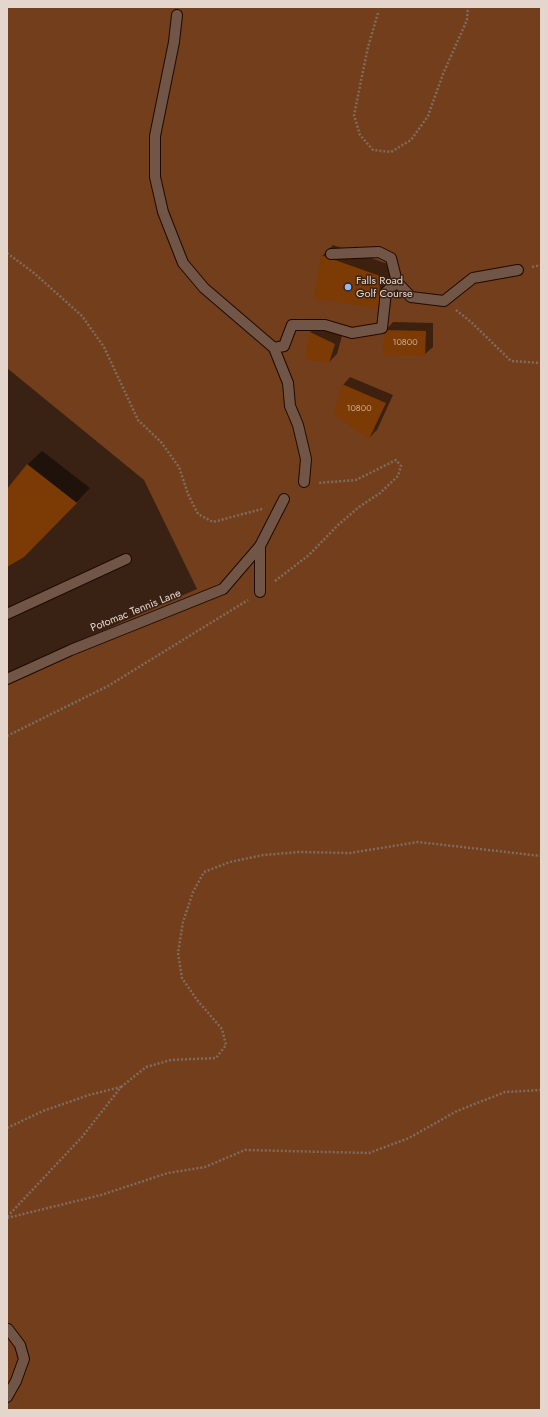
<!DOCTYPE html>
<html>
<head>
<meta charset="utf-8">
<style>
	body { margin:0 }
	#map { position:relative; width:548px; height:1417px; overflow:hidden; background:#392214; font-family:Jost,sans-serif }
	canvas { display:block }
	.frame { position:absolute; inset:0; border:8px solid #e5d6cd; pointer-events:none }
</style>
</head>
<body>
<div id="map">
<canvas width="548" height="1417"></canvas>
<div class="frame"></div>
</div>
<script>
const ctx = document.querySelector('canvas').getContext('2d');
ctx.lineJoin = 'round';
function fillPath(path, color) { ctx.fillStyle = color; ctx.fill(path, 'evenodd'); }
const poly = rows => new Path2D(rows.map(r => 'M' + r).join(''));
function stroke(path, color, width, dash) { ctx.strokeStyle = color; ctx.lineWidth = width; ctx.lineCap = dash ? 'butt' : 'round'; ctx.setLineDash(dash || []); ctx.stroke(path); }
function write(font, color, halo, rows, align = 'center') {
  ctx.font = font + ' Jost,sans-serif'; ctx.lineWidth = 3; ctx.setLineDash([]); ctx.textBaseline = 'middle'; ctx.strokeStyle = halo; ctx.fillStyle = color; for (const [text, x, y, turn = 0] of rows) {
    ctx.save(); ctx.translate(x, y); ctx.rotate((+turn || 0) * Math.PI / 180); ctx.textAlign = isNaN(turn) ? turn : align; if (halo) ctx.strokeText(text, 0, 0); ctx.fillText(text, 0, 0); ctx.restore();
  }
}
const green = poly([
	[7,7,541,7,541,1410,7,1410,7,673,197,589,144,480,7,368]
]);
const shadow = poly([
	[333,245,391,265,390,295,379,307,322,256],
	[393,322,433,323,433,347,425,354,386,330],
	[318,325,342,336,337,354,329,362,310,332],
	[350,377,393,395,377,430,369,438,343,385],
	[42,451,90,488,23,557,7,566,7,491,27,465]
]);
const building = poly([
	[321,255,380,276,379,308,314,299],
	[385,330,426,331,425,356,383,355],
	[310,332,335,344,329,363,305,359],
	[342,384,386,403,369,439,334,414],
	[27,464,77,503,24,557,7,567,7,489]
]);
const path = poly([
	[378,13,368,47,354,115,360,135,373,150,391,152,411,140,428,116,443,74,467,20,468,7],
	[7,253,34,273,82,316,104,347,138,420,161,442,179,467,188,494,198,514,213,522,262,509],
	[532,267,541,265],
	[456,310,471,322,511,361,541,363],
	[275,581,309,555,338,525,359,507,380,493,398,476,401,466,396,460,356,480,318,483],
	[7,736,108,686,248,600],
	[121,1087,146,1067,171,1060,216,1058,226,1045,222,1029,197,1000,182,978,178,953,183,922,193,892,204,872,230,862,263,855,299,852,350,853,418,842,541,856],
	[7,1128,43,1111,89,1095,121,1087,82,1137,7,1217],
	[7,1218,101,1195,168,1173,205,1167,245,1150,369,1153,409,1138,457,1111,505,1092,541,1090]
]);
const service = poly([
	[177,15,174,42,155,136,155,177,163,212,183,263,204,288,274,348,284,346,292,325,325,325,352,333,382,328,386,292,397,282],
	[331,254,379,252,391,258,397,282,411,297,444,301,473,278,518,270],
	[274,348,288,383,290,406,298,425,306,459,304,482],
	[260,592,260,546,284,499],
	[7,614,126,559],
	[7,1397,16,1381,24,1359,20,1345,8,1329]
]);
const minor = poly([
	[7,679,71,650,223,589,260,546]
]);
const markers = [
	[348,287,4,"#91b8fd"]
];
const numberNames = [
	["10800",405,343],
	["10800",359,409]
];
const poiNames = [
	["Falls Road",356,281],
	["Golf Course",356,294]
];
const streetNames = [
	["Potomac Tennis Lane",136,611,-22]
];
fillPath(green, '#723e1b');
fillPath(shadow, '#0007');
fillPath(building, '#7c3a04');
stroke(service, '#1f0a01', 12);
stroke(minor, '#1f0a01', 12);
stroke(path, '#7f6c60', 2.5, [2, 2]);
stroke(service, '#715647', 10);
stroke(minor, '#715647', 10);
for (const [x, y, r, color] of markers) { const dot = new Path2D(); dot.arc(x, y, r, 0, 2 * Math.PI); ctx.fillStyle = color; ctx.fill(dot); stroke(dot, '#392214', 1.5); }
write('9px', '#cbaf9b', null, numberNames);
write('11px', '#e5d6cd', '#392214', poiNames, 'left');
write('11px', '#e5d6cd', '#392214', streetNames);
</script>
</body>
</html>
